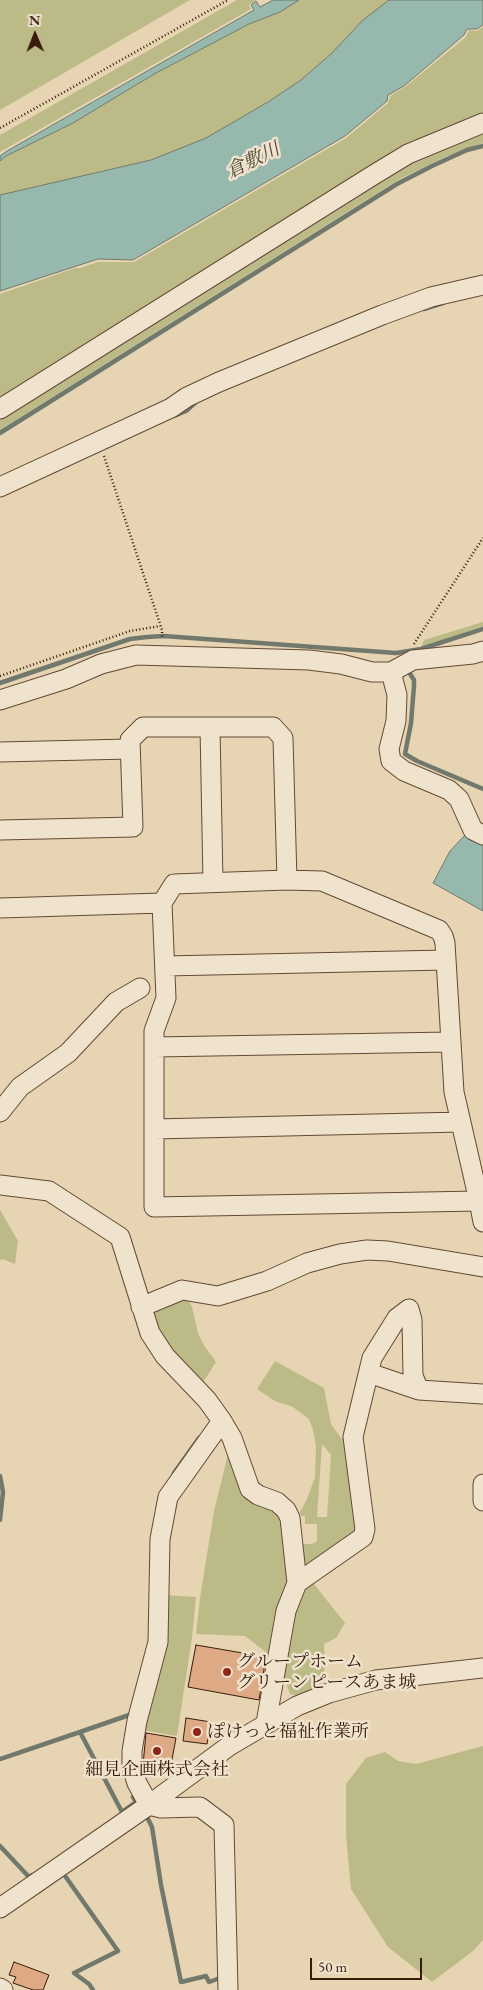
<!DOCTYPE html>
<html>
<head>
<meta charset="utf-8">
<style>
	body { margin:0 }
	#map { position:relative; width:483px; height:1990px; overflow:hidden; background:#e7d4b2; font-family:"EB Garamond",serif }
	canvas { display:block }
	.north { position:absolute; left:10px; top:10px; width:50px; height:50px; -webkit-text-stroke:4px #efe3cd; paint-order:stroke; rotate:359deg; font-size:14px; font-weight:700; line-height:20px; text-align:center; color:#381b0b }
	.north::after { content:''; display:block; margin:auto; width:18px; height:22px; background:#381b0b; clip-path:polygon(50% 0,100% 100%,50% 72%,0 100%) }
	.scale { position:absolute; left:310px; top:1958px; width:112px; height:22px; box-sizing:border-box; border:2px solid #381b0b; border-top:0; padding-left:6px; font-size:15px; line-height:18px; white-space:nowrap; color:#381b0b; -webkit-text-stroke:4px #efe3cd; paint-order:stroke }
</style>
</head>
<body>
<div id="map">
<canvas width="483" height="1990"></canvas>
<div class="north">N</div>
<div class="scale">50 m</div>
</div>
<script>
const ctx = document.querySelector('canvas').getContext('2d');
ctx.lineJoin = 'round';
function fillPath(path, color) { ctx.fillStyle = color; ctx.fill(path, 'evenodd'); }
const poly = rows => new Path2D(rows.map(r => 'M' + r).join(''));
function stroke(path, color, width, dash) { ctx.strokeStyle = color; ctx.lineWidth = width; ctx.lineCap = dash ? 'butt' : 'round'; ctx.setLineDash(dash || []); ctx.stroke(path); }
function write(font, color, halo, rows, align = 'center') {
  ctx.font = font + ' "EB Garamond","Noto Serif JP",serif'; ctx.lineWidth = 5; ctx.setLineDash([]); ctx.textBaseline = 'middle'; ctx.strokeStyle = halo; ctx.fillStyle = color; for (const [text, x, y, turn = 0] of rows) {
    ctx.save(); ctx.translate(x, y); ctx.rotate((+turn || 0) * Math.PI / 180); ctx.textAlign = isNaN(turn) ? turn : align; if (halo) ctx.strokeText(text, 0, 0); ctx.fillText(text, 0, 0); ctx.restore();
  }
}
const green = poly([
	[0,0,190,0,0,110],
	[237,0,256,0,249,5,251,9,0,152,0,135],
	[299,0,389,0,363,20,332,53,301,80,268,102,206,138,151,160,0,195,0,161,6,156,73,123,156,73,249,24,280,12],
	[483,27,483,117,0,405,0,294,75,268,80,268,98,262,134,262,346,138,388,103,391,95,405,87,466,37,469,30,477,31],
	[483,126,483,143,445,157,398,180,0,430,0,413,355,191],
	[483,622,483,626,421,647,424,640],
	[0,1210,18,1241,15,1264,2,1259,0,1261],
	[186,1295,192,1307,198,1333,203,1344,216,1362,202,1384,178,1363,148,1310],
	[275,1361,324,1388,331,1424,341,1438,348,1441,362,1530,316,1566,302,1567,302,1544,312,1544,317,1541,317,1524,305,1524,305,1516,301,1516,300,1512,307,1499,315,1477,316,1447,313,1430,309,1419,293,1407,275,1401,257,1389],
	[322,1444,331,1455,327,1517,317,1517],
	[229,1450,243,1488,283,1511,291,1582,272,1657,245,1636,196,1634,200,1598,214,1511],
	[310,1579,345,1623,336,1638,324,1644,325,1665,323,1682,310,1694,299,1696,290,1694,285,1680,283,1654,293,1605],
	[166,1595,196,1597,192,1637,177,1736,147,1731,144,1728],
	[483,1746,483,1940,473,1951,432,1982,388,1947,351,1889,346,1835,346,1784,366,1758,385,1752,398,1761,416,1764]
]);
const water = poly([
	[273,0,299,0,280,12,249,24,156,73,73,123,6,156,0,161,0,156,7,151,254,10,251,5,256,1,260,7,273,0],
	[389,0,483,0,483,25,477,29,467,29,464,35,404,86,388,95,387,101,345,136,133,260,98,259,0,291,0,195,151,160,206,138,268,102,301,80,332,53,363,20,389,0],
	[467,833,483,842,483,911,433,883,450,851,467,833]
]);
const stream = poly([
	[424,309,443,303],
	[174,416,186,411,195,403],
	[0,433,397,184,432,166,467,150,483,146],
	[407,669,414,680,414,686,411,723,405,754,417,761,483,789],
	[0,683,130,639,147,637,164,636,396,653,421,649,483,629],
	[174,1473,199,1438],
	[0,1476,3,1492,0,1520],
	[80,1732,132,1714],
	[0,1759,80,1732,122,1812,136,1802],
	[133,1797,137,1804],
	[146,1815,152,1827,161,1885,181,1982,206,1976,209,1982,220,1978,220,1981],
	[0,1846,29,1877,32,1875],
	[63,1873,118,1951,74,1973,89,1984,93,1990]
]);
const building = poly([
	[196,1645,266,1657,259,1700,188,1687,196,1645],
	[186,1718,211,1722,207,1744,183,1741,186,1718],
	[146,1733,176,1738,170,1770,143,1765,146,1733],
	[14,1962,49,1975,43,1990,33,1990,13,1983,16,1977,9,1975,14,1962]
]);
const path = poly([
	[0,128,228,0],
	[104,456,162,630,162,639],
	[414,644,483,538],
	[0,676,130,631,160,626]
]);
const minor = poly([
	[0,409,375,174,408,154,483,123],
	[0,487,171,408,187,397,219,382,382,315,431,297,483,285],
	[391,672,397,695,396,721,389,749,391,761,404,771,449,790,459,799,473,830,483,835],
	[0,700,66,679,101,664,136,655,309,660,341,664,372,672,391,672,413,660,473,654,483,651],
	[210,727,213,882],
	[0,752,130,749],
	[0,830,133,827,130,740,143,727,273,727,283,738,287,880],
	[0,908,162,903],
	[165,966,446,960],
	[154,1047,450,1042],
	[0,1112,20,1087,68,1053,116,1002,140,988],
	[154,1129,461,1122],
	[0,1185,49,1191,120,1237,150,1333,165,1356,207,1400,222,1421,168,1497,160,1539,158,1642,137,1721,132,1751,132,1767,137,1783,149,1805,161,1808,200,1807,224,1825,228,1990],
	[479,1201,154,1207,154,1031,166,998,162,903,174,884,287,880,322,881,439,930,443,936,445,943,454,1092,479,1201,483,1222],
	[141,1307,182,1290,218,1296,267,1281,307,1263,340,1254,367,1250,388,1251,483,1267],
	[369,1373,419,1390,483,1394],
	[222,1421,232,1438,250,1489,258,1495,277,1502,286,1510,290,1518,297,1583],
	[483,1484,483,1501],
	[266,1723,286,1611,297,1583,363,1537,365,1529,353,1437,372,1358,397,1318,409,1309,412,1320,413,1376,419,1390],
	[0,1908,149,1805,229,1746,297,1706,329,1693,376,1680,483,1668],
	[0,1988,3,1990]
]);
const markers = [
	[227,1672,5,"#8f2418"],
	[197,1732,5,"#8f2418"],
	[157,1751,5,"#8f2418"]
];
const poiNames = [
	["グループホーム",237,1662],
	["グリーンピースあま城",237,1683],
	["ぽけっと福祉作業所",207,1732],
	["細見企画株式会社",157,1770,"center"]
];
const waterNames = [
	["倉敷川",253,161,-26]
];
fillPath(green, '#bcbb88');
fillPath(water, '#97b8ac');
stroke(water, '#71796c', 1);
stroke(stream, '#71796c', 4.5);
fillPath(building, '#ddaa85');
stroke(building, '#381b0b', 1);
stroke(minor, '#644935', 21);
stroke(path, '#381b0b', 2.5, [1, 2.5]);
stroke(minor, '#efe3cd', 19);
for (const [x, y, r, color] of markers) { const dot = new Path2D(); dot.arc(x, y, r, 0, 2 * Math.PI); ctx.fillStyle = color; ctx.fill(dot); stroke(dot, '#efe3cd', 2); }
write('18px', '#381b0b', '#efe3cd', poiNames, 'left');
write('italic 19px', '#544a3b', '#efe3cd', waterNames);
</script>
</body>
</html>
